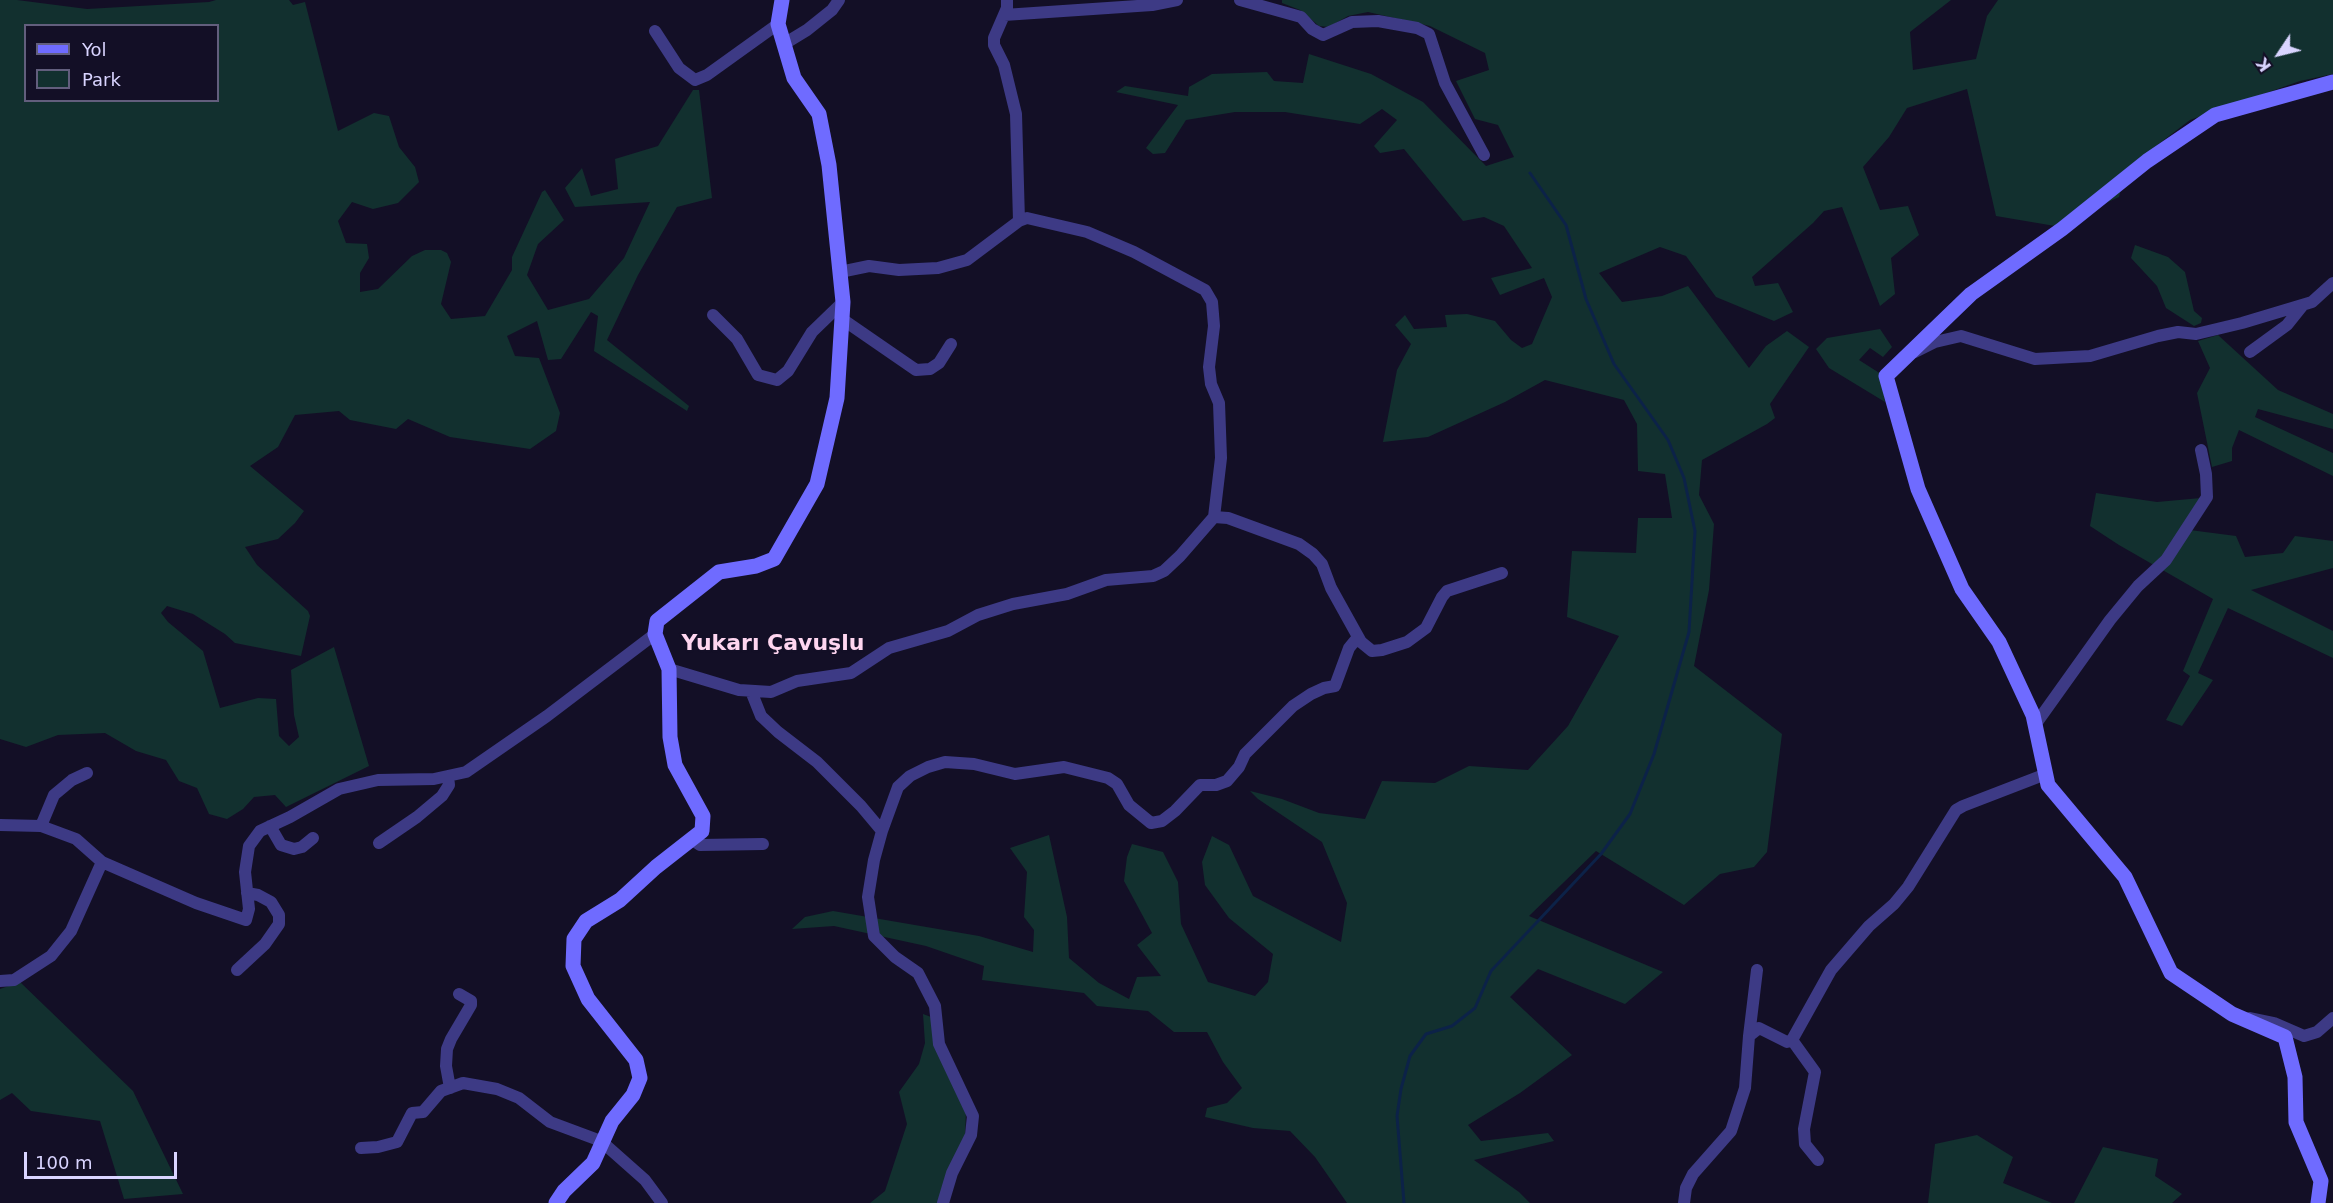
<!DOCTYPE html>
<html>
<head>
<meta charset="utf-8">
<style>
	body { margin:0 }
	#map { position:relative; width:2333px; height:1203px; overflow:hidden; background:#130f26; font-family:"DejaVu Sans",sans-serif }
	canvas { display:block }
	.legend { position:absolute; left:24px; top:24px; width:195px; height:78px; box-sizing:border-box; background:#130f26; border:2px solid #625e7d; margin:0; padding:8px 10px; list-style:none; font-size:18px; color:#d9d4ff }
	.legend li { display:flex; align-items:center; gap:12px; height:30px }
	.legend b { width:30px; border:2px solid #625e7d }
	.north { position:absolute; left:2249px; top:24px; width:60px; height:60px; -webkit-text-stroke:4px #130f26; paint-order:stroke; rotate:235deg; font-size:16px; font-weight:700; line-height:24px; text-align:center; color:#d9d4ff }
	.north::after { content:''; display:block; margin:auto; width:21px; height:27px; background:#d9d4ff; clip-path:polygon(50% 0,100% 100%,50% 72%,0 100%) }
	.scale { position:absolute; left:24px; top:1152px; width:153px; height:27px; box-sizing:border-box; border:3px solid #d9d4ff; border-top:0; padding-left:8px; font-size:18px; line-height:21px; white-space:nowrap; color:#d9d4ff; -webkit-text-stroke:4px #130f26; paint-order:stroke }
</style>
</head>
<body>
<div id="map">
<canvas width="2333" height="1203"></canvas>
<ul class="legend">
<li><b style="height:8px;background:#6f6bff"></b>Yol</li>
<li><b style="height:16px;background:#12302f"></b>Park</li>
</ul>
<div class="north">K</div>
<div class="scale">100 m</div>
</div>
<script>
const ctx = document.querySelector('canvas').getContext('2d');
ctx.lineJoin = 'round';
function fillPath(path, color) { ctx.fillStyle = color; ctx.fill(path, 'evenodd'); }
const poly = rows => new Path2D(rows.map(r => 'M' + r).join(''));
function stroke(path, color, width, dash) { ctx.strokeStyle = color; ctx.lineWidth = width; ctx.lineCap = dash ? 'butt' : 'round'; ctx.setLineDash(dash || []); ctx.stroke(path); }
function write(font, color, halo, rows, align = 'center') {
  ctx.font = font + ' "DejaVu Sans",sans-serif'; ctx.lineWidth = 4.5; ctx.setLineDash([]); ctx.textBaseline = 'middle'; ctx.strokeStyle = halo; ctx.fillStyle = color; for (const [text, x, y, turn = 0] of rows) {
    ctx.save(); ctx.translate(x, y); ctx.rotate((+turn || 0) * Math.PI / 180); ctx.textAlign = isNaN(turn) ? turn : align; if (halo) ctx.strokeText(text, 0, 0); ctx.fillText(text, 0, 0); ctx.restore();
  }
}
const green = poly([
	[0,0,17,0,87,9,209,2,216,0,289,0,293,5,305,2,338,131,374,113,389,116,399,147,415,167,419,182,398,203,373,209,352,202,338,221,346,243,367,244,369,258,360,273,360,292,378,289,412,256,425,250,441,250,447,253,451,262,441,304,451,319,485,316,512,270,512,257,542,192,545,190,564,220,538,244,527,275,548,310,589,299,624,258,650,202,575,207,565,188,582,168,591,196,618,189,615,159,658,146,693,90,699,90,712,198,677,207,638,275,607,340,689,406,687,411,594,351,598,316,591,312,561,359,548,360,537,321,507,336,515,356,539,358,560,413,556,431,530,449,450,437,408,419,396,429,350,420,339,411,295,415,278,447,250,466,304,511,295,523,278,539,245,547,257,565,308,611,310,616,301,656,235,643,225,634,193,614,167,606,161,613,168,622,203,651,220,708,258,698,276,699,279,736,289,746,299,737,294,715,291,670,334,647,369,766,286,807,275,795,254,797,243,809,227,819,209,814,197,788,179,781,166,760,136,751,105,733,58,735,26,747,0,739],
	[26,26,218,26,218,100,26,100],
	[1282,0,1951,0,1910,32,1913,70,1976,59,1987,16,1998,0,2333,0,2333,74,2300,81,2190,120,2126,169,2119,197,2055,226,1996,216,1967,89,1907,108,1889,137,1863,167,1880,210,1908,206,1919,235,1891,258,1895,294,1880,306,1842,207,1824,211,1813,223,1752,277,1755,286,1778,283,1793,312,1774,321,1716,297,1686,256,1660,247,1599,273,1622,302,1662,296,1688,286,1749,368,1766,346,1787,331,1809,347,1770,404,1775,418,1767,424,1702,460,1699,495,1714,524,1709,590,1694,666,1782,734,1767,852,1754,867,1720,874,1684,905,1596,851,1529,916,1663,972,1625,1004,1538,969,1510,997,1572,1055,1520,1093,1468,1125,1481,1141,1548,1133,1554,1141,1474,1160,1519,1192,1530,1203,1347,1203,1315,1157,1290,1131,1253,1128,1205,1117,1207,1108,1227,1103,1242,1088,1223,1062,1207,1032,1174,1032,1148,1011,1097,1006,1084,993,982,980,984,966,926,946,834,926,792,929,805,917,833,911,979,936,1033,952,1034,930,1024,917,1027,872,1010,848,1049,835,1067,917,1069,958,1099,983,1129,999,1137,977,1161,976,1137,945,1152,933,1124,881,1127,857,1132,844,1163,852,1178,882,1181,924,1208,982,1255,996,1268,982,1273,954,1229,918,1205,885,1202,862,1212,836,1229,845,1253,896,1341,942,1347,903,1322,842,1258,799,1250,791,1282,799,1319,813,1365,819,1382,781,1435,783,1469,766,1528,770,1568,726,1619,636,1567,617,1572,551,1636,553,1638,518,1672,518,1665,474,1638,471,1637,424,1624,400,1545,380,1505,402,1428,437,1383,442,1397,370,1411,344,1395,325,1405,315,1414,329,1447,327,1445,315,1467,314,1495,321,1511,340,1522,348,1532,344,1552,297,1544,278,1500,295,1491,278,1532,268,1504,226,1484,217,1463,221,1404,149,1380,153,1374,146,1397,120,1382,109,1360,124,1285,112,1235,112,1186,120,1165,153,1153,154,1146,148,1178,105,1116,92,1125,86,1188,96,1189,87,1212,74,1267,72,1274,81,1303,83,1309,54,1371,74,1423,102,1486,166,1514,157,1498,125,1475,119,1456,81,1489,70,1485,53,1430,26,1368,12,1348,16,1329,27,1319,26,1300,10,1282,3],
	[2135,245,2168,257,2185,272,2194,311,2202,318,2201,323,2194,326,2166,308,2157,286,2131,258],
	[1880,329,1892,347,1883,357,1870,348,1859,360,1881,374,1885,402,1829,368,1816,349,1827,338],
	[2218,335,2278,390,2333,414,2333,429,2258,409,2255,417,2333,453,2333,476,2239,430,2232,448,2232,461,2212,467,2197,393,2210,368,2198,341],
	[2096,493,2157,502,2201,498,2182,529,2236,536,2245,557,2283,553,2295,536,2333,541,2333,568,2251,590,2333,631,2333,658,2228,608,2198,673,2213,680,2182,726,2166,720,2190,676,2183,671,2213,599,2119,545,2090,526],
	[20,982,133,1091,183,1194,124,1199,100,1121,31,1111,12,1093,0,1100,0,989],
	[923,1014,931,1017,966,1111,965,1137,938,1203,870,1203,885,1191,907,1124,899,1092,919,1064,925,1043],
	[1977,1135,2013,1157,2003,1183,2052,1203,1928,1203,1935,1144],
	[2103,1147,2158,1159,2155,1176,2182,1194,2172,1203,2074,1203]
]);
const stream = poly([
	[1404,1203,1397,1116,1401,1089,1410,1056,1426,1034,1452,1026,1475,1008,1491,971,1601,854,1630,814,1654,754,1689,632,1695,531,1684,478,1668,440,1614,364,1586,299,1566,225,1530,173]
]);
const street = poly([
	[1007,0,1007,8,994,38,994,45,1004,65,1016,114,1019,221],
	[1240,0,1301,17,1312,29,1323,35,1352,22,1378,21,1417,28,1429,34,1445,83,1484,155],
	[1004,15,1152,5,1177,0],
	[655,31,679,68,695,80,707,75,778,24],
	[784,44,807,30,832,10,839,0],
	[713,315,737,339,758,375,777,380,788,371,812,332,843,302],
	[842,319,916,370,930,369,939,363,951,344],
	[1915,352,1935,342,1961,336,2035,359,2090,356,2158,336,2178,332,2196,334,2242,323,2312,302,2333,283],
	[2250,352,2287,325,2303,305],
	[1214,517,1228,518,1299,544,1313,554,1322,564,1331,588,1361,642,1372,651,1382,650,1407,642,1426,628,1442,597,1447,591,1502,573],
	[669,669,739,690,771,692,797,681,851,673,889,648,948,631,978,615,1013,604,1067,594,1106,580,1153,576,1164,571,1180,556,1214,517,1221,458,1219,403,1211,384,1209,367,1214,326,1212,302,1205,290,1134,252,1087,232,1027,218,1019,221,967,260,938,268,899,270,869,266,840,272],
	[751,691,761,716,778,732,817,762,861,806,882,831],
	[2035,725,2110,620,2138,586,2166,560,2207,497,2206,474,2201,450],
	[0,825,41,826,76,839,102,862,196,903,246,920,249,909,245,872,249,846,260,831,290,817,339,789,378,780,434,779,466,772,547,716,655,634],
	[41,826,54,795,72,780,87,773],
	[270,826,281,845,294,849,302,847,313,838],
	[691,839,700,845,763,844],
	[379,843,417,817,442,796,449,785,448,776],
	[237,970,265,944,279,924,279,915,271,902,258,895,247,893],
	[0,981,14,980,51,956,71,931,102,862],
	[2250,1018,2274,1023,2304,1036,2317,1032,2333,1018],
	[1749,1036,1757,970],
	[1792,1040,1815,1072,1804,1129,1805,1144,1818,1160],
	[450,1088,446,1066,447,1049,451,1039,471,1005,471,1001,459,994],
	[361,1148,378,1147,397,1142,412,1113,423,1112,441,1091,463,1083,497,1089,519,1098,550,1122,601,1141,645,1180,662,1203],
	[943,1203,952,1173,971,1135,973,1116,939,1044,935,1006,918,973,895,957,874,936,868,897,874,860,882,831,898,787,910,776,928,767,945,762,974,764,1015,774,1064,767,1108,778,1117,784,1129,805,1151,823,1162,821,1175,811,1200,785,1216,785,1227,781,1239,767,1245,754,1293,706,1311,694,1324,688,1335,686,1349,648,1358,637],
	[1684,1203,1686,1188,1693,1174,1731,1131,1745,1088,1749,1036,1759,1028,1787,1042,1792,1040,1831,970,1869,926,1894,904,1908,887,1956,810,1963,806,2046,774]
]);
const secondary = poly([
	[556,1203,564,1191,593,1163,612,1121,633,1095,640,1078,636,1060,588,999,573,966,574,939,586,921,620,900,656,867,702,831,703,816,675,765,670,737,669,669,655,634,657,621,719,572,756,566,774,559,817,484,837,398,843,302,829,165,819,114,794,78,778,24,782,0],
	[2318,1203,2321,1181,2296,1122,2295,1077,2285,1037,2232,1014,2171,973,2125,877,2048,785,2033,715,1999,642,1962,589,1918,489,1886,376,1971,294,2062,229,2147,161,2215,115,2333,82]
]);
const quarterNames = [
	["Yukarı Çavuşlu",773,644]
];
fillPath(green, '#12302f');
stroke(stream, '#0c2248', 3);
stroke(street, '#3d3a85', 12);
stroke(secondary, '#6f6bff', 15);
write('bold 22px', '#ffd6f0', '#130f26', quarterNames);
</script>
</body>
</html>
